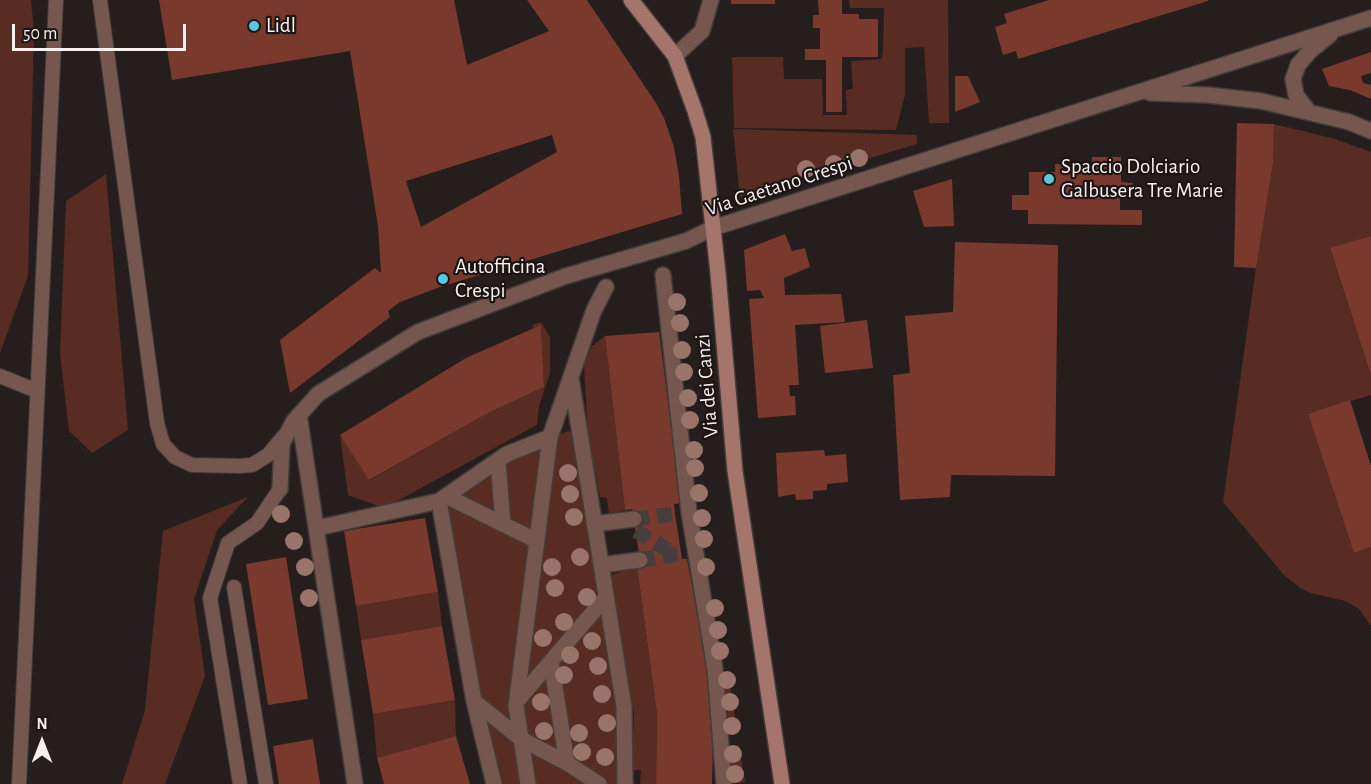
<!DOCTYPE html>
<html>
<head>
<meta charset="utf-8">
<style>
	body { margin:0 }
	#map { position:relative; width:1371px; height:784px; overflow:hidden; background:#261e1c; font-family:"Alegreya Sans",sans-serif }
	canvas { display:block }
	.north { position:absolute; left:12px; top:712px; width:60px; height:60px; -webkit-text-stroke:4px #1d1513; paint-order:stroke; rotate:0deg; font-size:16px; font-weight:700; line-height:24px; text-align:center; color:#f7f1f0 }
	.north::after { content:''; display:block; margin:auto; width:21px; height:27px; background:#f7f1f0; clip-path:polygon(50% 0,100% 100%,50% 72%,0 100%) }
	.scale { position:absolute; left:12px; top:24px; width:174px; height:27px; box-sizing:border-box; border:3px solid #f7f1f0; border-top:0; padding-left:8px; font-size:18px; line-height:21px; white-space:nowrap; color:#f7f1f0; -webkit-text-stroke:4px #1d1513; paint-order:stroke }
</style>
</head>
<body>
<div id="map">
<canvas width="1371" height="784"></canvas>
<div class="north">N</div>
<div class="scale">50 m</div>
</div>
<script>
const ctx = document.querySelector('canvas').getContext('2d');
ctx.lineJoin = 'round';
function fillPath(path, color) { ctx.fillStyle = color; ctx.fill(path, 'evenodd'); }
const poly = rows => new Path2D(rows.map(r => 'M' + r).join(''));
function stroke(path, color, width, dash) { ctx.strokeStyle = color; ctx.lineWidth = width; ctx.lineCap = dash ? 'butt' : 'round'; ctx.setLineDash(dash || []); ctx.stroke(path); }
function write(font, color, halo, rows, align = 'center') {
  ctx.font = font + ' "Alegreya Sans",sans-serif'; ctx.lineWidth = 4.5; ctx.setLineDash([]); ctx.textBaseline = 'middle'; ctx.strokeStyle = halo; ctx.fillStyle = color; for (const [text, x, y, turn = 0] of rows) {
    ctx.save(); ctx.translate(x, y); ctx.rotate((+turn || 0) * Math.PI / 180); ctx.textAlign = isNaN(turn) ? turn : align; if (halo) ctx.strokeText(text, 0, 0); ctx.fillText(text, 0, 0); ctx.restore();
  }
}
const green = poly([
	[0,0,31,0,34,32,28,276,0,353],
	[849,0,948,0,949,123,929,123,924,47,905,48,905,95,896,130,734,128,732,57,783,57,784,79,822,79,823,115,847,115,846,90,853,89,851,61,882,59,883,48,884,8,850,8],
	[1274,124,1335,139,1371,152,1371,236,1330,249,1371,377,1371,395,1308,414,1354,553,1371,547,1371,626,1359,609,1351,604,1345,601,1311,593,1300,588,1284,575,1223,502,1257,260,1273,164],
	[733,129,917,135,917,144,740,197],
	[106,174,128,430,92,453,69,431,60,353,66,201],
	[541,322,550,337,550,373,539,406,537,425,384,508,348,495,340,435,370,480,488,413,544,387,541,326,534,329,532,325],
	[605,336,625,510,609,514,607,498,600,497,588,438,584,364,592,346],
	[579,428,606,597,625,784,494,784,439,501,550,437],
	[248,497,217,530,194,599,205,676,165,784,122,784,145,710,163,531],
	[637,566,657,714,656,784,640,784,641,770,632,770,634,712,613,607,609,576],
	[438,592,442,626,361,640,356,606],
	[728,672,737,730,727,731,728,712,722,674],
	[455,700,456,736,377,758,373,714],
	[739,745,745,782,729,784,726,747]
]);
const building = poly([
	[159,0,454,0,467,65,549,31,527,0,587,0,656,103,664,118,674,147,679,176,682,214,440,287,400,302,388,311,390,317,290,393,280,340,375,268,381,273,378,226,350,51,172,80],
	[552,135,557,152,421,227,406,181],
	[731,0,775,0,775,4,731,4],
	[818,0,842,0,842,14,859,14,859,19,878,19,878,57,842,57,842,112,826,112,826,60,805,60,805,49,820,49,820,28,813,28,813,15,819,15],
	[1049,0,1208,0,1208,1,1018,59,1016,51,1003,55,995,27,1007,23,1004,14],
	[1371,52,1371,73,1361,76,1363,83,1371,85,1371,99,1350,90,1329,86,1322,69],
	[955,76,968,76,980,102,955,112],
	[1237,123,1274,124,1273,164,1256,268,1234,267],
	[1092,157,1121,157,1121,182,1133,183,1133,189,1120,189,1120,210,1142,210,1142,225,1028,224,1028,210,1012,210,1012,195,1029,195,1029,172,1055,172,1055,164,1092,165],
	[952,179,954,226,924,227,913,191],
	[785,234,792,251,805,248,810,267,784,278,785,295,841,294,845,322,795,325,799,385,789,385,790,396,795,396,796,415,758,418,749,299,764,298,760,290,747,291,744,250],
	[1371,236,1371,376,1330,248],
	[955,242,1058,245,1055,476,951,475,950,497,900,500,893,375,910,373,905,316,953,312],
	[867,320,873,368,825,373,820,326],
	[541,325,544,387,488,413,369,480,340,435,466,358],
	[659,332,681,503,674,504,675,514,682,559,687,559,714,701,712,784,656,784,657,714,637,566,641,566,632,509,625,510,605,336],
	[1350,400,1371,466,1371,547,1354,553,1308,414],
	[824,450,825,456,846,454,848,482,827,484,827,490,813,491,813,499,796,500,795,494,778,497,776,453],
	[425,518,438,592,356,606,344,531],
	[286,557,308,699,268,705,246,564],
	[442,626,455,700,373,714,361,640],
	[456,736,470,784,384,784,377,758],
	[313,739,320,784,279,784,273,746]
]);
const streetTunnel = poly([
	[634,519,675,514],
	[636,531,675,554],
	[640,560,679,554]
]);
const lane = poly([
	[100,0,157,423,163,444,175,457,192,465,239,466,252,465,268,455,284,436],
	[0,376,37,391],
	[234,587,266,784],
	[19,784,56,0],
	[240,784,210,598,228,543,257,523,280,489]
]);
const street = poly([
	[675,56,702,31,711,0],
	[1150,93,1208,95,1261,101,1349,122,1371,131],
	[1309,112,1296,95,1293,79,1298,65,1310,51,1330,35],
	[663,275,689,512,715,669,724,784],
	[571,378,624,707,625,784],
	[299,415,355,784],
	[498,461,503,524],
	[280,489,282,444,293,422,318,394,418,332,566,276,686,241,713,228,1371,18],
	[446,496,537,541],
	[594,524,634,519],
	[326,526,439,501],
	[601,565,640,560],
	[551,662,567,763],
	[474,701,521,739,567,763,599,784],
	[517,701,606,597],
	[494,784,474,701,439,501,507,454,550,437],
	[528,784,516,706,550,437,594,310,606,287]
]);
const secondary = poly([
	[631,0,675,56,695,111,703,137,718,273,735,471,782,784]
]);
const trees = [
	[859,158],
	[834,164],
	[806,169],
	[677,302],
	[680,323],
	[682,350],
	[684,372],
	[688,398],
	[690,420],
	[694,450],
	[695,468],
	[568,473],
	[699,493],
	[570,494],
	[281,514],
	[574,517],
	[702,518],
	[704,539],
	[294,541],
	[580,557],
	[305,567],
	[552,567],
	[706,567],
	[555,588],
	[587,597],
	[309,598],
	[715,608],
	[564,622],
	[718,630],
	[543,638],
	[592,641],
	[720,651],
	[570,655],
	[598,666],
	[564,675],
	[727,680],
	[602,694],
	[541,702],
	[730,702],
	[607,723],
	[732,726],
	[544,731],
	[579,733],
	[582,752],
	[733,754],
	[605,757],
	[735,774]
];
const markers = [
	[254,26,6,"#56c9e0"],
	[1049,179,6,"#56c9e0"],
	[443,279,6,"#56c9e0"]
];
const poiNames = [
	["Lidl",266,26],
	["Spaccio Dolciario",1061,167],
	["Galbusera Tre Marie",1061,191],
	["Autofficina",455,267],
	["Crespi",455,291]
];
const streetNames = [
	["Via Gaetano Crespi",779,186,-18],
	["Via dei Canzi",707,386,-95]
];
fillPath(green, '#582c23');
fillPath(building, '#793a2d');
stroke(streetTunnel, '#453e3c', 15, [15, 8]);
stroke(lane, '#433c3a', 16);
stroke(street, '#433c3a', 18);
stroke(secondary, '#433c3a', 18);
stroke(lane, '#755750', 14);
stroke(street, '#755750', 15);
stroke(secondary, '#a5756b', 15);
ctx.fillStyle = '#98746b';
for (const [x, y] of trees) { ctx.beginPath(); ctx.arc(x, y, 9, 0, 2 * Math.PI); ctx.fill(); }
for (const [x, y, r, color] of markers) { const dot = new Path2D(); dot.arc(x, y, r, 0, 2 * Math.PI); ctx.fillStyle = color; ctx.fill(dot); stroke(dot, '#1d1513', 2); }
write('21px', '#f7f1f0', '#1d1513', poiNames, 'left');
write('21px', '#f7f1f0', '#1d1513', streetNames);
</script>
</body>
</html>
